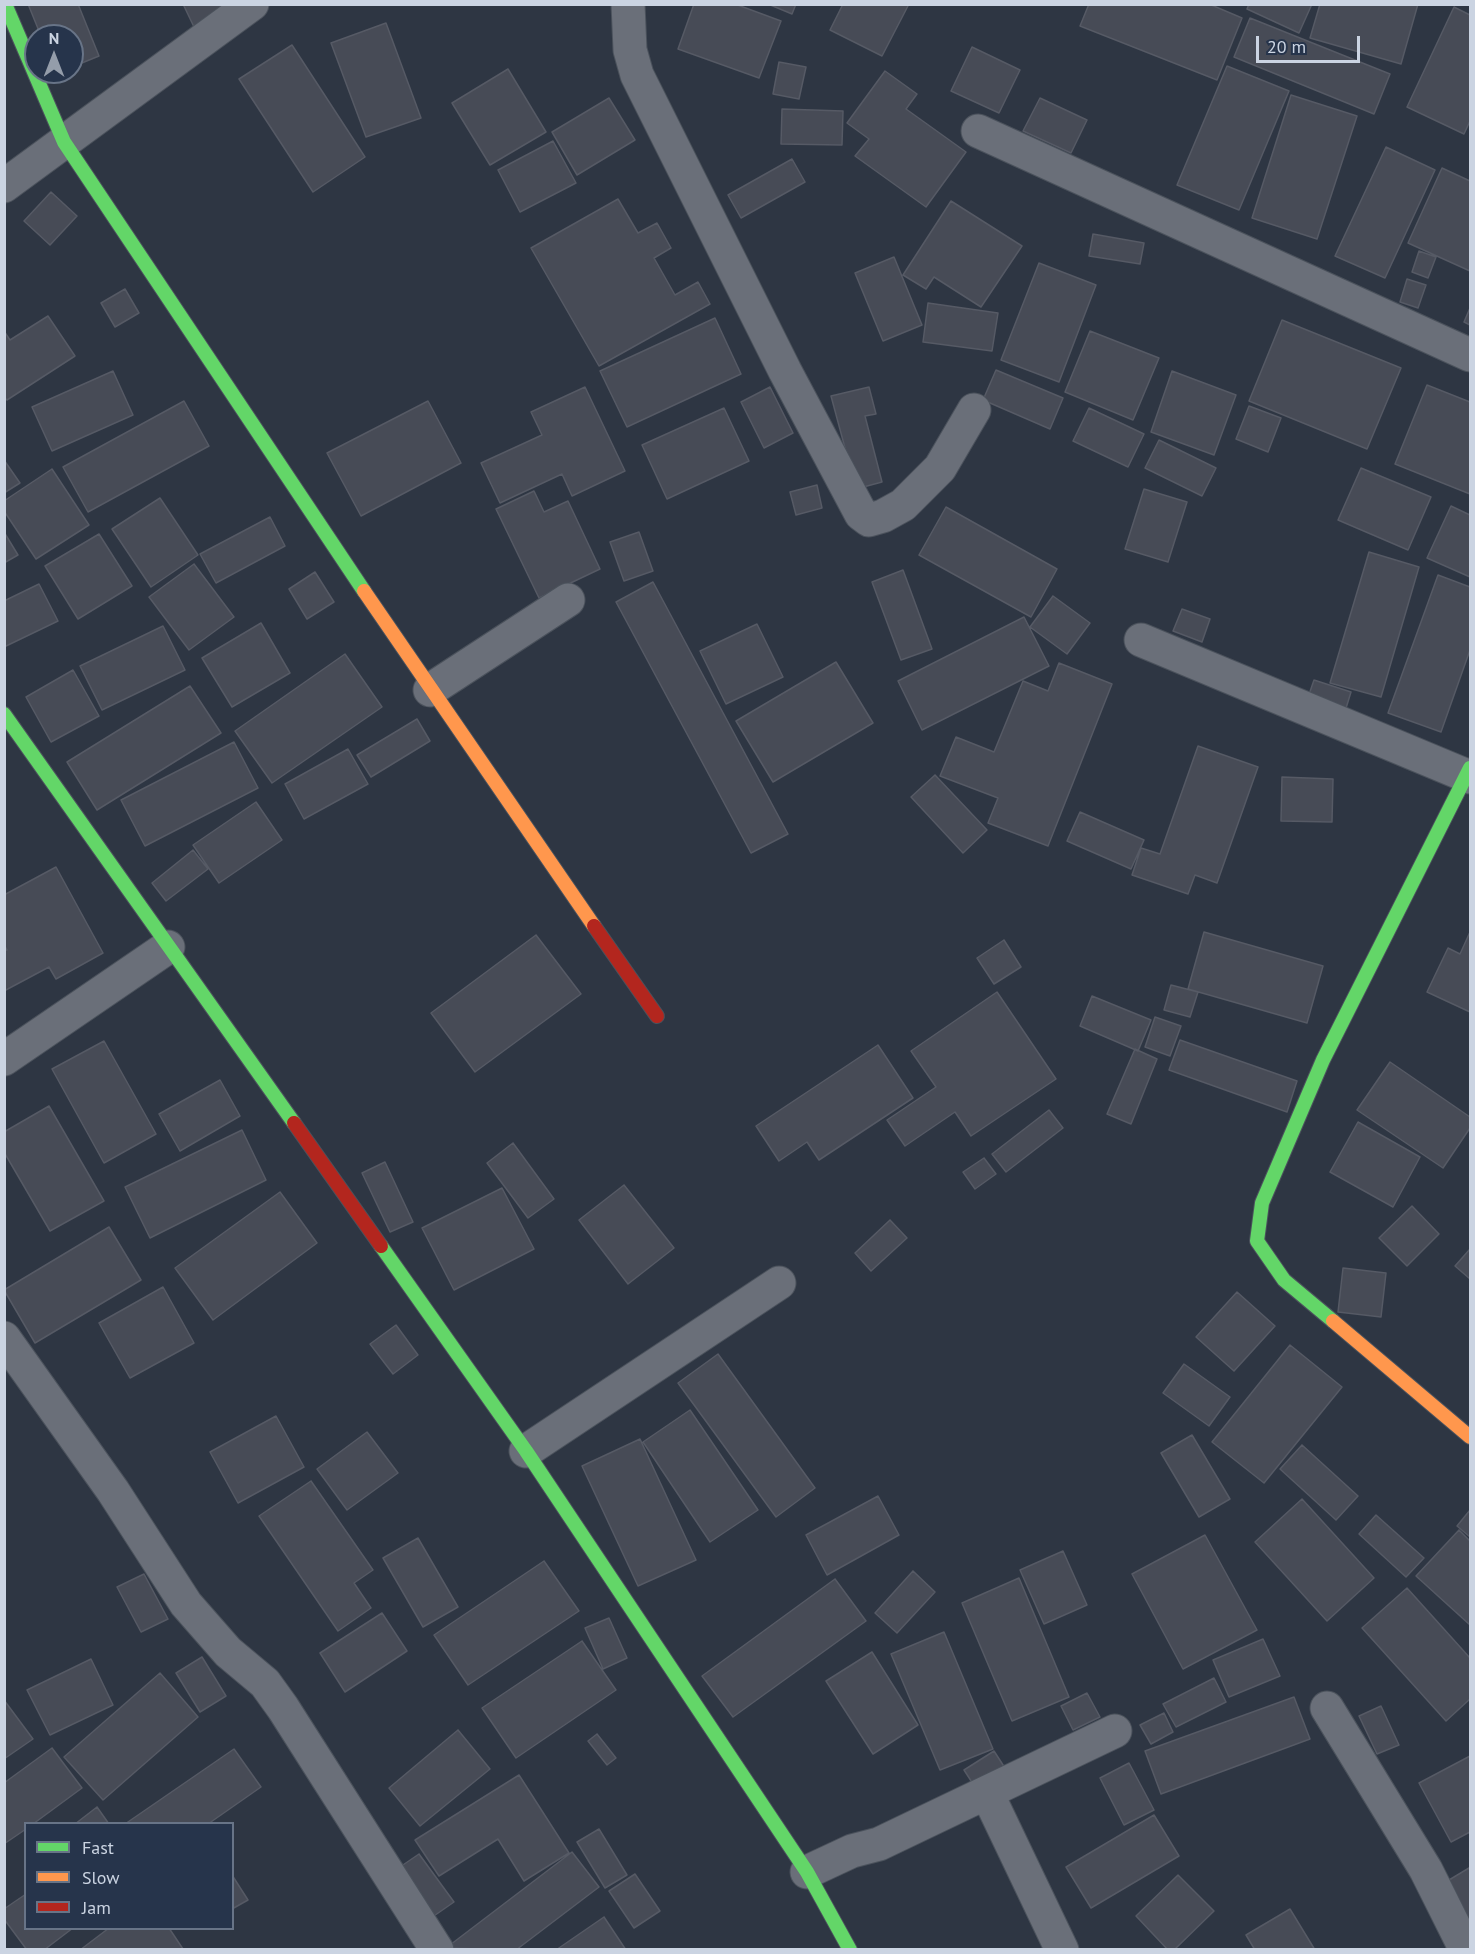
<!DOCTYPE html>
<html>
<head>
<meta charset="utf-8">
<style>
	body { margin:0 }
	#map { position:relative; width:1475px; height:1954px; overflow:hidden; background:#2e3643; font-family:"PT Sans",sans-serif }
	canvas { display:block }
	.frame { position:absolute; inset:0; border:6px solid #cbd4e2; pointer-events:none }
	.legend { position:absolute; left:24px; top:1822px; width:210px; height:108px; box-sizing:border-box; background:#26344b; border:2px solid #687487; margin:0; padding:8px 10px; list-style:none; font-size:18px; color:#cbd4e2 }
	.legend li { display:flex; align-items:center; gap:12px; height:30px }
	.legend b { width:30px; border:2px solid #687487 }
	.north { position:absolute; left:24px; top:24px; width:60px; height:60px; box-sizing:border-box; background:#26344b; border:2px solid #687487; border-radius:50%; rotate:0deg; font-size:16px; font-weight:700; line-height:24px; text-align:center; color:#cbd4e2 }
	.north::after { content:''; display:block; margin:auto; width:21px; height:27px; background:#949daa; clip-path:polygon(50% 0,100% 100%,50% 72%,0 100%) }
	.scale { position:absolute; left:1256px; top:36px; width:104px; height:27px; box-sizing:border-box; border:3px solid #cbd4e2; border-top:0; padding-left:8px; font-size:18px; line-height:21px; white-space:nowrap; color:#cbd4e2; -webkit-text-stroke:4px #26344b; paint-order:stroke }
</style>
</head>
<body>
<div id="map">
<canvas width="1475" height="1954"></canvas>
<div class="frame"></div>
<ul class="legend">
<li><b style="height:8px;background:#63d668"></b>Fast</li>
<li><b style="height:8px;background:#ff974d"></b>Slow</li>
<li><b style="height:8px;background:#b3261e"></b>Jam</li>
</ul>
<div class="north">N</div>
<div class="scale">20 m</div>
</div>
<script>
const ctx = document.querySelector('canvas').getContext('2d');
ctx.lineJoin = 'round';
function fillPath(path, color) { ctx.fillStyle = color; ctx.fill(path, 'evenodd'); }
const poly = rows => new Path2D(rows.map(r => 'M' + r).join(''));
function stroke(path, color, width, dash) { ctx.strokeStyle = color; ctx.lineWidth = width; ctx.lineCap = dash ? 'butt' : 'round'; ctx.setLineDash(dash || []); ctx.stroke(path); }
const building = poly([
	[28,4,78,4,99,56,72,67,72,36,41,36,28,4],
	[183,4,231,4,194,27,183,4],
	[694,4,735,4,781,21,759,78,678,49,694,4],
	[768,4,796,4,792,14,768,4],
	[843,4,909,4,882,56,830,30,843,4],
	[1089,4,1209,4,1242,18,1217,80,1080,26,1089,4],
	[1249,4,1312,4,1299,33,1247,9,1249,4],
	[1320,4,1418,4,1401,64,1310,38,1320,4],
	[1454,7,1470,15,1470,121,1464,134,1407,107,1454,7],
	[1250,18,1390,74,1374,114,1234,57,1250,18],
	[386,23,421,118,366,137,331,43,386,23],
	[292,45,365,157,313,192,239,79,292,45],
	[972,47,1020,70,999,113,951,91,972,47],
	[779,62,806,67,799,99,773,94,779,62],
	[1227,66,1289,91,1239,210,1177,185,1227,66],
	[508,69,546,132,490,165,452,103,508,69],
	[885,71,917,94,906,109,966,152,926,207,855,156,869,139,847,123,885,71],
	[1291,95,1357,116,1317,239,1252,218,1291,95],
	[609,98,635,140,577,175,552,132,609,98],
	[1040,98,1087,120,1071,153,1023,131,1040,98],
	[782,109,843,111,842,145,781,144,782,109],
	[553,141,576,183,520,212,498,170,553,141],
	[1386,147,1435,170,1385,278,1335,256,1386,147],
	[792,159,805,182,741,218,728,195,792,159],
	[1442,168,1470,181,1470,271,1408,243,1442,168],
	[51,192,77,216,50,245,24,221,51,192],
	[618,199,638,233,657,223,671,248,654,258,675,295,698,282,710,304,599,366,531,248,618,199],
	[951,201,1022,246,981,307,934,277,926,289,903,275,951,201],
	[1093,234,1144,243,1140,264,1089,256,1093,234],
	[1419,251,1436,257,1428,278,1412,272,1419,251],
	[894,257,922,325,883,341,855,273,894,257],
	[1039,263,1096,285,1059,382,1001,360,1039,263],
	[1407,279,1426,285,1418,308,1400,302,1407,279],
	[125,289,139,313,115,327,101,303,125,289],
	[928,303,998,313,992,351,923,342,928,303],
	[1470,308,1470,325,1464,322,1470,308],
	[48,316,75,356,7,400,4,397,4,331,10,340,48,316],
	[715,318,741,374,627,427,600,371,715,318],
	[1282,320,1401,368,1367,449,1249,401,1282,320],
	[1090,331,1159,358,1133,420,1065,392,1090,331],
	[996,370,1063,398,1050,429,983,400,996,370],
	[113,371,133,415,52,451,32,407,113,371],
	[1172,371,1236,395,1214,455,1151,432,1172,371],
	[1427,385,1470,402,1470,494,1395,464,1427,385],
	[585,387,625,471,572,496,562,474,500,503,481,463,542,435,531,412,585,387],
	[770,387,793,433,764,448,741,402,770,387],
	[869,387,876,414,865,416,882,482,856,489,831,396,869,387],
	[184,401,209,446,88,512,63,467,184,401],
	[428,401,461,463,361,516,327,453,428,401],
	[1249,406,1281,418,1268,452,1236,439,1249,406],
	[724,408,749,461,667,499,642,445,724,408],
	[1089,408,1144,434,1128,467,1073,441,1089,408],
	[1159,440,1216,468,1202,496,1145,468,1159,440],
	[4,460,20,483,4,493,4,460],
	[1361,468,1431,497,1408,550,1338,520,1361,468],
	[52,469,89,525,36,559,4,511,4,501,52,469],
	[817,485,822,508,796,515,790,492,817,485],
	[1144,489,1187,502,1168,562,1125,549,1144,489],
	[534,491,544,512,568,501,600,569,539,598,496,509,534,491],
	[160,498,198,555,151,587,112,529,160,498],
	[1451,506,1470,515,1470,577,1427,558,1451,506],
	[946,507,1057,569,1031,617,919,555,946,507],
	[270,517,285,546,216,583,200,554,270,517],
	[4,532,18,555,4,563,4,532],
	[639,532,653,571,624,581,610,542,639,532],
	[99,534,132,586,78,619,45,566,99,534],
	[1369,552,1419,567,1381,697,1330,683,1369,552],
	[194,564,234,617,189,650,149,597,194,564],
	[903,570,932,649,901,660,872,582,903,570],
	[315,572,334,602,307,619,289,589,315,572],
	[1438,575,1470,587,1470,650,1441,732,1388,713,1438,575],
	[653,582,788,834,751,853,616,602,653,582],
	[39,584,58,621,4,647,4,601,39,584],
	[1053,596,1090,623,1067,654,1030,627,1053,596],
	[1182,609,1210,619,1202,642,1173,631,1182,609],
	[1024,617,1049,666,922,730,898,681,1024,617],
	[261,623,290,673,232,707,202,658,261,623],
	[757,624,783,677,726,704,700,651,757,624],
	[163,626,185,670,102,710,80,666,163,626],
	[345,654,382,707,272,783,235,731,345,654],
	[836,662,873,723,773,782,736,721,836,662],
	[1059,663,1112,684,1048,846,988,823,998,798,940,776,956,737,994,752,1023,681,1048,691,1059,663],
	[73,670,99,716,51,742,26,697,73,670],
	[1314,680,1351,692,1343,718,1305,706,1314,680],
	[190,686,221,733,97,810,67,762,190,686],
	[417,719,430,741,371,777,357,755,417,719],
	[234,742,258,788,145,846,121,800,234,742],
	[1198,746,1258,767,1217,883,1195,875,1188,894,1132,875,1141,848,1160,854,1198,746],
	[348,749,368,784,304,819,285,784,348,749],
	[935,775,987,830,963,853,911,797,935,775],
	[1282,777,1333,779,1332,822,1281,821,1282,777],
	[256,802,282,840,219,883,193,845,256,802],
	[1080,812,1144,840,1131,869,1067,841,1080,812],
	[193,850,208,869,166,901,152,883,193,850],
	[56,867,103,953,56,979,49,967,4,991,4,951,7,950,4,945,4,895,56,867],
	[1204,932,1323,966,1307,1023,1188,989,1204,932],
	[1470,932,1470,1012,1427,992,1448,948,1460,954,1470,932],
	[536,935,581,994,475,1072,431,1013,536,935],
	[1004,940,1021,967,994,984,977,958,1004,940],
	[1171,985,1198,992,1190,1017,1164,1010,1171,985],
	[997,992,1056,1079,971,1136,955,1112,905,1146,887,1120,936,1087,911,1051,997,992],
	[1092,996,1151,1020,1138,1051,1080,1026,1092,996],
	[1155,1017,1181,1026,1170,1056,1145,1047,1155,1017],
	[1180,1040,1297,1081,1287,1112,1169,1070,1180,1040],
	[104,1041,156,1134,104,1163,52,1069,104,1041],
	[878,1045,913,1098,819,1160,807,1142,779,1161,756,1126,878,1045],
	[1135,1049,1157,1059,1131,1124,1107,1114,1135,1049],
	[1390,1062,1470,1117,1470,1128,1443,1168,1357,1110,1390,1062],
	[220,1080,240,1116,180,1151,159,1114,220,1080],
	[49,1106,104,1201,50,1231,4,1152,4,1132,49,1106],
	[1049,1110,1063,1128,1006,1172,992,1154,1049,1110],
	[1358,1122,1420,1157,1393,1207,1330,1172,1358,1122],
	[242,1130,266,1180,150,1238,125,1187,242,1130],
	[513,1143,554,1199,528,1218,487,1163,513,1143],
	[984,1158,996,1174,975,1189,963,1172,984,1158],
	[385,1162,413,1222,390,1232,362,1173,385,1162],
	[624,1185,674,1248,628,1284,579,1220,624,1185],
	[502,1188,534,1249,454,1290,422,1228,502,1188],
	[280,1192,317,1243,213,1320,175,1268,280,1192],
	[1412,1206,1439,1234,1407,1266,1379,1238,1412,1206],
	[890,1220,907,1238,871,1271,855,1253,890,1220],
	[109,1227,141,1280,35,1343,4,1290,109,1227],
	[1470,1249,1470,1279,1455,1266,1470,1249],
	[1343,1268,1386,1273,1381,1317,1338,1312,1343,1268],
	[163,1287,194,1343,130,1378,99,1323,163,1287],
	[1237,1292,1275,1326,1234,1371,1196,1337,1237,1292],
	[396,1325,418,1355,393,1374,370,1344,396,1325],
	[1290,1345,1342,1387,1264,1483,1212,1442,1290,1345],
	[718,1354,815,1488,776,1517,678,1383,718,1354],
	[1184,1364,1230,1397,1209,1426,1163,1393,1184,1364],
	[690,1410,758,1510,710,1542,643,1442,690,1410],
	[276,1416,304,1467,238,1503,210,1452,276,1416],
	[367,1432,398,1473,347,1510,317,1469,367,1432],
	[1192,1435,1230,1499,1199,1517,1161,1453,1192,1435],
	[640,1439,696,1560,638,1586,582,1466,640,1439],
	[1302,1445,1358,1496,1336,1520,1280,1469,1302,1445],
	[311,1481,373,1570,354,1583,371,1608,338,1631,259,1516,311,1481],
	[878,1496,899,1535,827,1575,806,1535,878,1496],
	[1302,1499,1374,1578,1327,1621,1255,1542,1302,1499],
	[1470,1510,1470,1537,1457,1526,1470,1510],
	[1376,1515,1424,1558,1406,1577,1359,1534,1376,1515],
	[1459,1530,1470,1541,1470,1625,1416,1576,1459,1530],
	[1205,1535,1257,1630,1183,1669,1132,1574,1205,1535],
	[418,1538,458,1607,423,1627,383,1558,418,1538],
	[1063,1551,1087,1605,1044,1624,1020,1570,1063,1551],
	[544,1561,579,1611,468,1685,434,1635,544,1561],
	[913,1571,935,1592,897,1633,875,1613,913,1571],
	[144,1574,168,1619,141,1632,117,1587,144,1574],
	[1019,1578,1069,1697,1012,1721,962,1603,1019,1578],
	[835,1579,866,1621,733,1717,702,1676,835,1579],
	[1407,1588,1470,1658,1470,1699,1446,1721,1362,1628,1407,1588],
	[382,1613,407,1651,345,1692,320,1653,382,1613],
	[609,1618,627,1658,603,1669,585,1628,609,1618],
	[944,1632,993,1749,940,1770,891,1654,944,1632],
	[1263,1639,1280,1676,1229,1697,1213,1660,1263,1639],
	[582,1641,616,1690,516,1758,482,1708,582,1641],
	[872,1652,918,1725,873,1754,826,1681,872,1652],
	[202,1657,226,1696,200,1712,176,1673,202,1657],
	[91,1659,113,1705,50,1735,27,1690,91,1659],
	[160,1673,198,1717,103,1800,64,1757,160,1673],
	[1214,1678,1226,1702,1176,1727,1163,1704,1214,1678],
	[1087,1693,1100,1717,1073,1730,1061,1706,1087,1693],
	[1294,1697,1310,1739,1161,1794,1145,1751,1294,1697],
	[4,1700,33,1739,4,1759,4,1700],
	[1381,1706,1399,1745,1377,1754,1359,1716,1381,1706],
	[1164,1713,1173,1732,1151,1744,1140,1725,1164,1713],
	[458,1730,490,1769,420,1826,389,1788,458,1730],
	[597,1734,616,1758,607,1765,588,1741,597,1734],
	[52,1748,82,1788,33,1824,26,1824,26,1829,4,1844,4,1783,52,1748],
	[234,1749,261,1787,208,1824,125,1824,234,1749],
	[994,1751,1005,1768,975,1787,964,1770,994,1751],
	[1470,1756,1470,1832,1451,1842,1419,1783,1470,1756],
	[1129,1763,1154,1810,1124,1825,1100,1778,1129,1763],
	[519,1775,569,1853,524,1881,498,1839,439,1876,415,1840,519,1775],
	[97,1807,109,1824,75,1824,97,1807],
	[1154,1815,1179,1856,1091,1908,1066,1867,1154,1815],
	[599,1829,627,1875,605,1888,577,1842,599,1829],
	[572,1852,599,1887,516,1950,446,1948,572,1852],
	[419,1854,454,1902,431,1918,397,1869,419,1854],
	[1469,1868,1470,1871,1470,1929,1439,1886,1469,1868],
	[635,1874,660,1911,634,1928,609,1891,635,1874],
	[232,1875,248,1900,232,1909,232,1875],
	[1178,1875,1214,1911,1174,1950,1168,1950,1136,1916,1178,1875],
	[26,1894,26,1928,73,1928,44,1950,27,1950,4,1919,4,1909,26,1894],
	[1290,1909,1315,1950,1255,1950,1246,1935,1290,1909],
	[604,1917,626,1950,556,1950,604,1917],
	[109,1928,169,1928,183,1949,80,1950,109,1928]
]);
const street = poly([
	[628,4,630,50,637,75,785,371,861,514,869,520,883,516,903,505,940,468,974,410],
	[978,131,1470,355],
	[4,186,252,4],
	[1141,640,1470,777],
	[430,690,568,600],
	[4,1059,168,947],
	[4,1338,113,1491,186,1604,228,1652,265,1683,283,1708,437,1950],
	[526,1451,779,1283],
	[1327,1708,1426,1870,1466,1950],
	[987,1793,1062,1950],
	[807,1872,852,1851,879,1844,1115,1731]
]);
const fast = poly([
	[5,4,64,142,364,591],
	[4,714,294,1123],
	[381,1246,526,1451,807,1872,850,1950],
	[1333,1321,1284,1280,1257,1241,1262,1203,1323,1060,1470,768]
]);
const slow = poly([
	[364,591,594,926],
	[1333,1321,1470,1437]
]);
const jam = poly([
	[594,926,657,1016],
	[294,1123,381,1246]
]);
fillPath(building, '#474b56');
stroke(building, '#565a65', 1.5);
stroke(street, '#4b525c', 35);
stroke(fast, '#4b525c', 16);
stroke(slow, '#4b525c', 16);
stroke(jam, '#4b525c', 16);
stroke(street, '#6a6f79', 33);
stroke(fast, '#63d668', 14);
stroke(slow, '#ff974d', 14);
stroke(jam, '#b3261e', 14);
</script>
</body>
</html>
